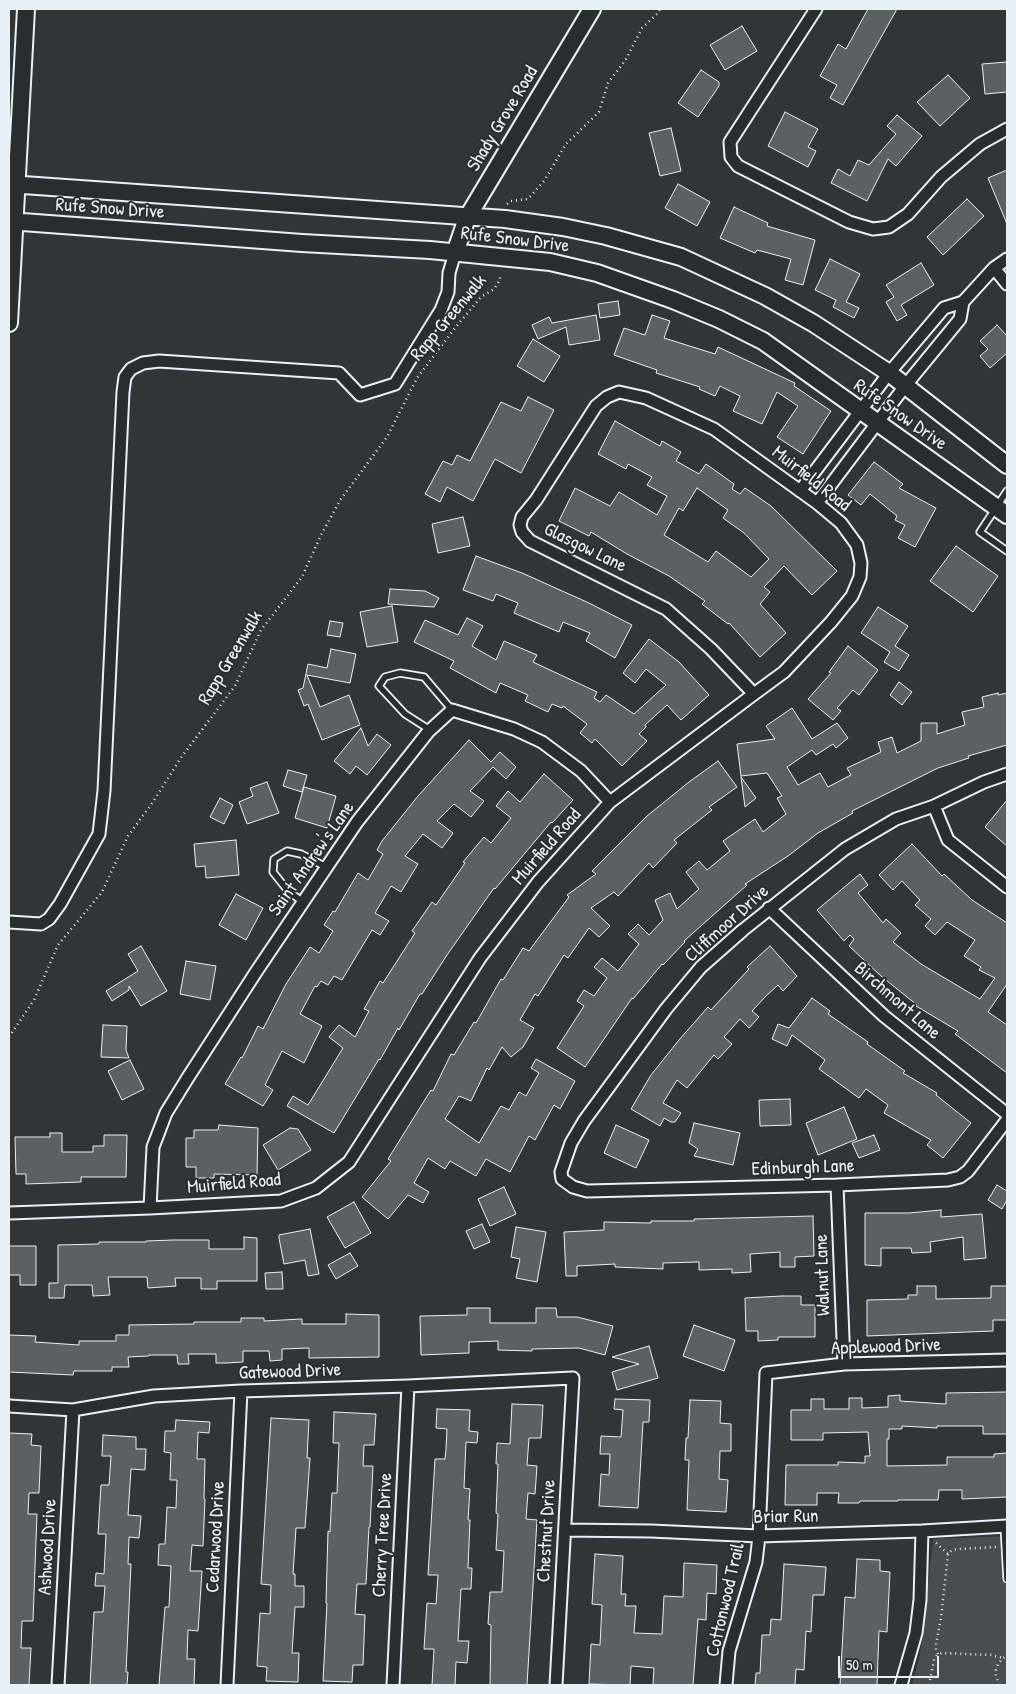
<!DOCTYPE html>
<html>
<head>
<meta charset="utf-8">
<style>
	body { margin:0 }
	#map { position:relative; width:1016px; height:1694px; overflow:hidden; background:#323536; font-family:"Patrick Hand",sans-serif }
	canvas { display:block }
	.frame { position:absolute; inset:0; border:10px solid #e8f1f8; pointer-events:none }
	.scale { position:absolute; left:838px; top:1656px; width:101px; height:22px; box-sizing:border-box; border:2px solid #e8f1f8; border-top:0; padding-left:6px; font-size:15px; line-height:18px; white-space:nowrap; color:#e8f1f8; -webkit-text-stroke:4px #2a2d2e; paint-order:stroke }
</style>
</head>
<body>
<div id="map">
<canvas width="1016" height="1694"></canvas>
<div class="frame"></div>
<div class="scale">50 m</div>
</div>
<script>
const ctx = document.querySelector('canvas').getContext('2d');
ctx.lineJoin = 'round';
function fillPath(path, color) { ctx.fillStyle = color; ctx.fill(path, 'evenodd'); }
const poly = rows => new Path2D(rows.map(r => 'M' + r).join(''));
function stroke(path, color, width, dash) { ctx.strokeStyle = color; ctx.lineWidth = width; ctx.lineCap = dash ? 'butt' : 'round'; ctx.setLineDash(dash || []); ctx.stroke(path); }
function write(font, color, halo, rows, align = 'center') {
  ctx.font = font + ' "Patrick Hand",sans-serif'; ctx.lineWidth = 4; ctx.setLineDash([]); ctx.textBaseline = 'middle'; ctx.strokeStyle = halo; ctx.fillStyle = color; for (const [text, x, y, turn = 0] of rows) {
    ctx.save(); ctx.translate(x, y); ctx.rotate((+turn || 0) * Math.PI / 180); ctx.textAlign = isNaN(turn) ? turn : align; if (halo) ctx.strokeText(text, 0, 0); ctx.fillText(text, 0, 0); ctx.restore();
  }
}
const green = poly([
	[1007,1536,1007,1685,912,1685,919,1659,923,1635,933,1539]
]);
const building = poly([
	[868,9,897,9,843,105,830,98,837,85,820,76,838,44,846,49,868,9],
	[742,26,757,51,725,70,710,45,742,26],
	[1007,62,1007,92,985,94,982,64,1007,62],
	[701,70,719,82,719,86,698,117,678,103,701,70],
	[948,75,970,98,940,126,917,102,948,75],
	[785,112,818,129,808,147,816,151,808,167,768,146,785,112],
	[897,115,922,136,896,166,888,159,867,201,831,183,838,169,850,176,858,160,869,165,896,134,887,126,897,115],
	[671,128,681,171,660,176,649,133,671,128],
	[1007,170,1007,224,988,178,1007,170],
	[678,184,710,202,697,226,665,208,678,184],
	[967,199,984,216,943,255,927,237,967,199],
	[734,207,768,223,767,226,815,240,803,285,785,280,791,259,757,250,755,253,720,238,734,207],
	[830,259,860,274,846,302,859,308,854,318,833,307,836,300,815,290,830,259],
	[921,263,934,285,901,305,907,315,897,321,886,302,894,297,886,285,921,263],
	[618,301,620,315,600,318,598,304,618,301],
	[596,315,600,340,569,345,566,327,538,339,532,325,549,317,552,323,596,315],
	[652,315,670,321,664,338,715,354,718,347,795,383,794,386,831,411,803,454,777,437,798,406,777,392,762,424,733,411,740,396,720,386,715,396,699,389,700,387,656,373,657,370,614,355,624,328,645,335,652,315],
	[997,325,1007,336,1007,353,990,368,980,356,988,349,980,341,997,325],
	[533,339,560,356,544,382,517,366,533,339],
	[528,397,554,410,521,473,495,459,473,501,447,487,440,502,425,494,443,461,452,465,457,455,470,461,501,402,521,411,528,397],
	[615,421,660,446,662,441,681,452,676,461,699,474,706,464,734,484,732,489,740,494,745,488,771,506,837,571,812,595,784,566,764,587,770,592,760,604,786,633,760,657,729,623,728,624,702,604,705,601,669,576,627,554,591,532,589,536,559,521,575,488,610,506,619,492,657,515,667,496,647,485,652,477,628,464,626,469,598,454,615,421],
	[697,488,728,510,723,518,744,533,769,559,751,577,716,551,708,562,664,535,679,508,683,511,697,488],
	[874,462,903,484,899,488,936,508,915,547,898,538,905,525,895,520,897,516,870,494,861,505,848,495,874,462],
	[463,517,470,546,438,553,432,524,463,517],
	[956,546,998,576,973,612,930,581,956,546],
	[476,556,522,573,589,603,632,625,615,658,586,641,590,633,563,622,559,632,514,613,518,603,496,594,493,601,463,590,476,556],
	[390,589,425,591,439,598,434,607,388,604,390,589],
	[392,606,398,642,367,647,360,612,392,606],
	[878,607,908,626,895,646,909,655,899,671,884,662,890,652,861,633,878,607],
	[467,618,483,626,472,646,496,660,504,641,537,655,533,662,597,692,594,698,600,702,606,695,634,714,666,685,646,669,635,683,623,673,649,639,679,662,709,695,681,720,667,705,645,725,646,727,639,734,647,741,622,766,595,739,592,743,580,733,587,724,563,706,562,708,552,704,548,712,525,701,528,695,500,683,496,693,450,668,454,661,414,642,425,620,458,635,467,618],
	[330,621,343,623,340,637,327,635,330,621],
	[848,646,878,670,859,695,853,690,837,708,841,711,833,720,808,699,831,673,829,672,848,646],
	[331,649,356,654,350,683,307,675,320,707,349,695,360,725,322,740,308,704,304,706,298,690,303,688,308,664,327,668,331,649],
	[899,682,912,692,902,705,890,695,899,682],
	[998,693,998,695,1007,693,1007,745,968,756,969,758,938,768,852,811,853,813,818,833,788,856,745,884,747,885,684,941,685,942,663,965,662,964,633,999,632,998,585,1067,557,1048,584,1006,577,1001,584,990,594,996,607,978,594,967,602,958,618,971,639,944,628,934,638,924,649,935,663,920,655,900,670,893,677,909,699,889,686,872,699,861,707,870,730,851,723,841,755,819,763,832,786,814,777,798,782,796,767,773,741,776,737,744,775,739,766,726,792,708,812,739,837,723,848,738,836,748,833,744,816,755,812,750,787,767,798,785,820,773,828,787,851,775,847,768,881,752,878,742,892,737,897,753,921,741,921,723,937,723,937,734,965,725,962,712,984,707,982,697,998,693],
	[361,728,368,746,377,734,391,745,367,775,356,766,350,774,334,761,361,728],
	[469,740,491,762,500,752,516,767,506,779,493,767,470,791,484,801,471,817,454,804,437,821,453,833,442,848,423,834,405,856,418,864,401,892,391,886,375,913,389,921,380,935,372,930,342,980,334,976,328,985,321,981,317,987,315,986,300,1014,322,1026,304,1063,282,1051,265,1085,273,1090,263,1106,225,1084,241,1057,242,1058,258,1026,263,1029,286,984,310,947,319,953,333,931,324,925,333,911,335,912,358,873,368,880,383,854,377,850,382,841,418,796,469,740],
	[718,761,737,787,709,807,712,810,674,840,677,843,653,868,649,863,618,896,614,892,591,908,610,926,599,937,589,928,568,958,564,955,538,996,535,994,520,1020,534,1028,523,1047,511,1057,502,1047,489,1070,487,1068,471,1101,459,1096,445,1119,479,1143,501,1106,509,1110,519,1092,526,1096,539,1073,531,1068,536,1059,575,1081,560,1109,554,1105,535,1140,529,1136,510,1172,486,1159,476,1176,450,1161,445,1169,428,1158,414,1183,429,1192,423,1203,408,1195,388,1219,362,1197,391,1161,388,1159,431,1090,433,1091,451,1054,454,1055,474,1022,476,1023,501,979,503,980,523,948,529,951,569,897,567,895,596,874,592,871,647,816,689,782,718,761],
	[288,770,307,775,302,792,283,786,288,770],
	[544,774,573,800,552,823,551,822,495,889,494,888,447,955,422,994,420,994,399,1030,398,1028,380,1060,379,1059,334,1133,287,1106,293,1096,308,1105,343,1048,329,1037,339,1025,355,1037,369,1011,364,1009,380,981,383,983,415,933,412,931,432,902,436,905,465,863,463,862,484,837,491,843,511,818,496,806,508,791,520,802,544,774],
	[741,777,756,798,745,807,741,777],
	[267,782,279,813,247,824,239,802,253,796,250,788,267,782],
	[304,787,336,796,327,828,295,818,304,787],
	[220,798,233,805,224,824,210,817,220,798],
	[1007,800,1007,846,985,827,1007,800],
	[236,840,239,875,206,878,205,866,196,867,194,844,236,840],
	[912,844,942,876,944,874,972,900,1007,923,1007,984,988,1012,1007,1025,1007,1073,955,1034,958,1031,916,1006,917,1005,881,976,849,946,854,939,850,935,844,941,817,910,860,874,868,885,858,893,883,923,886,919,901,933,893,942,921,964,980,999,995,978,979,970,981,967,964,956,975,940,947,922,935,935,925,926,931,919,915,905,920,900,902,881,893,890,879,875,912,844],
	[236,894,263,908,246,940,219,925,236,894],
	[141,946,167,991,141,1006,129,986,129,990,112,1001,106,991,138,971,128,954,141,946],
	[770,946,797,976,783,991,778,985,766,996,752,1011,759,1017,749,1028,740,1019,724,1037,732,1044,718,1059,714,1055,687,1088,677,1080,663,1103,681,1113,675,1122,671,1122,664,1118,660,1126,631,1109,651,1075,679,1040,708,1007,711,1010,749,969,747,967,770,946],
	[186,961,216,966,210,1000,180,994,186,961],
	[812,998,830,1011,828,1014,868,1042,867,1044,905,1071,903,1073,937,1093,936,1095,971,1123,943,1158,927,1145,931,1140,884,1113,888,1105,866,1089,859,1098,819,1069,825,1060,792,1035,787,1046,772,1039,778,1024,789,1028,812,998],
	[103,1025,127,1026,126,1050,129,1058,101,1057,103,1025],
	[130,1060,144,1089,122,1100,108,1071,130,1060],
	[790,1099,791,1125,760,1126,759,1100,790,1099],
	[844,1107,857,1139,818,1155,806,1123,844,1107],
	[694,1123,740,1133,733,1165,694,1156,698,1149,689,1143,694,1123],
	[219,1125,258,1128,257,1175,214,1174,214,1178,196,1178,196,1167,186,1167,186,1138,194,1138,194,1130,218,1130,219,1125],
	[616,1125,649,1140,636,1168,604,1153,616,1125],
	[290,1128,298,1129,311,1150,278,1170,263,1145,290,1128],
	[50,1133,62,1133,62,1152,93,1152,93,1146,104,1146,104,1135,127,1135,126,1177,81,1177,81,1182,26,1184,26,1174,16,1174,15,1137,50,1137,50,1133],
	[874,1135,880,1150,859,1158,852,1143,874,1135],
	[997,1185,1007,1191,1007,1200,1002,1209,988,1200,997,1185],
	[504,1187,516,1214,490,1226,478,1199,504,1187],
	[354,1202,371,1233,345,1248,327,1217,354,1202],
	[941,1210,941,1217,982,1214,986,1258,964,1260,963,1237,930,1242,931,1252,912,1253,911,1248,881,1248,881,1266,865,1265,865,1213,909,1213,941,1210],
	[813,1216,814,1256,795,1257,795,1267,780,1267,780,1252,750,1254,751,1272,732,1273,732,1269,699,1270,699,1262,663,1263,663,1269,615,1267,615,1264,577,1266,577,1276,566,1276,564,1232,604,1230,604,1222,651,1223,651,1221,694,1221,694,1219,813,1216],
	[482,1224,490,1242,474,1249,466,1231,482,1224],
	[516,1227,546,1232,537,1282,516,1278,520,1259,511,1257,516,1227],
	[310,1229,319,1274,308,1276,305,1260,284,1264,279,1238,279,1235,310,1229],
	[244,1237,257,1238,257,1281,217,1281,217,1289,201,1289,201,1278,175,1278,176,1286,148,1288,147,1277,108,1277,110,1295,93,1296,92,1285,65,1285,64,1298,49,1298,49,1283,58,1283,58,1245,99,1244,99,1242,146,1242,146,1241,173,1240,209,1240,209,1249,244,1249,244,1237],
	[9,1246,36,1246,36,1285,20,1285,20,1275,9,1275,9,1246],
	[350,1253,358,1266,336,1279,328,1265,350,1253],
	[282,1272,283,1289,266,1289,265,1273,282,1272],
	[917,1286,936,1286,936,1299,991,1298,991,1286,1007,1286,1007,1320,993,1320,993,1331,867,1336,867,1300,908,1299,908,1295,917,1295,917,1286],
	[782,1296,801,1296,801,1305,815,1305,815,1337,778,1337,778,1340,758,1341,758,1331,746,1331,745,1298,782,1296],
	[467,1308,490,1308,490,1323,536,1323,536,1308,556,1308,557,1317,577,1317,613,1326,605,1355,579,1348,532,1349,532,1351,498,1350,498,1341,469,1342,469,1353,421,1355,420,1316,467,1315,467,1308],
	[346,1314,379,1315,379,1357,309,1358,309,1348,282,1349,282,1360,270,1361,269,1351,243,1351,243,1362,227,1363,216,1363,216,1354,188,1354,189,1364,178,1364,177,1355,149,1355,149,1356,128,1357,129,1367,112,1367,112,1371,74,1371,73,1375,9,1372,9,1335,36,1336,35,1342,79,1345,79,1341,116,1341,116,1335,129,1335,129,1325,194,1324,194,1322,241,1322,241,1318,264,1318,264,1321,302,1319,302,1324,346,1324,346,1314],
	[694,1325,735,1340,724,1371,683,1356,694,1325],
	[649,1346,658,1378,617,1390,612,1372,639,1364,612,1357,649,1346],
	[1007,1392,1007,1434,983,1434,983,1426,937,1426,937,1428,902,1426,902,1429,889,1429,889,1439,887,1439,887,1466,947,1465,947,1457,994,1457,994,1454,1007,1453,1007,1497,962,1499,962,1490,939,1490,938,1500,898,1500,898,1501,860,1501,859,1503,838,1503,839,1493,817,1493,817,1505,785,1505,786,1465,838,1465,838,1462,865,1463,865,1456,870,1456,868,1432,823,1433,823,1440,791,1440,791,1410,811,1410,811,1399,824,1399,824,1409,849,1409,849,1398,862,1398,862,1408,888,1407,888,1396,900,1395,900,1401,946,1404,946,1393,1007,1392],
	[615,1399,650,1400,649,1422,643,1422,638,1508,599,1506,601,1474,609,1475,610,1454,600,1454,601,1436,621,1437,623,1410,614,1409,615,1399],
	[690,1400,721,1401,720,1423,731,1424,731,1451,720,1451,719,1479,728,1480,726,1512,687,1510,689,1460,685,1460,686,1438,688,1438,690,1400],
	[512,1404,543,1405,541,1438,529,1438,527,1465,537,1466,535,1494,528,1493,526,1519,537,1520,527,1685,490,1685,491,1625,488,1624,490,1592,502,1592,504,1551,496,1550,498,1514,496,1513,498,1464,496,1464,497,1443,510,1444,512,1404],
	[437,1409,470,1410,469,1431,478,1432,477,1443,466,1442,464,1488,470,1489,468,1520,470,1520,468,1568,472,1568,471,1589,461,1589,458,1641,469,1641,467,1663,456,1662,455,1685,432,1685,434,1649,424,1649,427,1603,436,1604,438,1575,428,1575,435,1459,445,1459,446,1449,447,1429,436,1428,437,1409],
	[334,1412,376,1414,374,1445,364,1445,363,1466,373,1466,370,1527,369,1527,366,1584,357,1584,355,1614,365,1615,363,1665,353,1665,352,1682,323,1681,327,1603,326,1603,328,1531,330,1532,332,1493,337,1493,339,1443,333,1443,334,1412],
	[271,1418,309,1420,307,1458,310,1458,305,1528,296,1528,293,1574,295,1574,295,1586,304,1586,304,1607,295,1607,292,1653,299,1653,298,1682,266,1681,267,1667,257,1666,260,1613,270,1614,271,1585,261,1584,271,1418],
	[176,1420,210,1422,209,1433,198,1432,197,1459,205,1459,204,1499,205,1499,203,1546,192,1545,190,1571,202,1571,198,1631,188,1630,187,1659,195,1659,194,1685,159,1685,165,1607,169,1607,171,1566,158,1565,159,1544,165,1544,167,1507,176,1508,177,1480,170,1480,171,1453,164,1452,165,1431,175,1431,176,1420],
	[9,1433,32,1434,31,1445,41,1446,39,1493,29,1493,28,1514,37,1514,33,1621,22,1621,21,1648,31,1648,29,1685,9,1685,9,1433],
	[103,1435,136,1437,136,1449,146,1449,145,1470,131,1469,128,1515,141,1516,139,1538,129,1537,128,1564,131,1564,126,1672,128,1672,127,1685,90,1685,94,1612,103,1612,105,1586,95,1586,96,1573,104,1574,106,1534,98,1534,101,1485,109,1485,111,1456,102,1456,103,1435],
	[595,1554,623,1556,621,1594,626,1594,625,1606,636,1606,634,1633,662,1634,664,1596,683,1597,684,1563,717,1565,716,1594,707,1593,706,1620,698,1619,693,1685,653,1685,654,1668,631,1666,630,1685,589,1684,591,1644,600,1645,602,1605,592,1604,595,1554],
	[857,1559,880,1560,880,1571,890,1572,887,1632,879,1631,877,1685,840,1685,845,1597,855,1598,857,1559],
	[784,1564,826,1567,824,1595,813,1595,811,1632,806,1631,804,1670,796,1669,795,1685,755,1685,756,1673,760,1673,762,1635,770,1635,771,1619,781,1620,784,1564]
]);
const path = poly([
	[507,204,511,201,528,199,544,181,566,144,599,112,608,83,625,61,642,28,657,14,660,9],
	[9,1037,34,1000,58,945,102,892,128,836,153,802,180,759,235,686,261,630,302,577,322,533,341,499,387,437,417,378,455,328,481,297,494,289,500,280,500,275],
	[936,1543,948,1554],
	[938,1654,936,1651,936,1644,941,1618,948,1554,952,1550,958,1549,997,1547],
	[929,1685,934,1660,937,1655,942,1653,991,1655,1003,1658],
	[999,1685,996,1675,996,1670,998,1664,1003,1658,1007,1656]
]);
const lane = poly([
	[1007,491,980,532,1007,551],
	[430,730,405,714,379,686,385,677,400,673,424,677,452,710],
	[303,902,288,891,273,872,274,859,287,851,301,854,326,867],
	[1004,1526,1007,1579]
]);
const street = poly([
	[816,9,730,142,731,157,738,166,849,222,873,229,889,227,908,214,941,177,980,144,1007,129],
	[994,268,1007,284],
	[800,491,889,373,944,308,963,302,994,268,1007,259],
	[817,503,905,386,960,319,963,302],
	[1007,774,984,782,934,806,896,819,845,849,743,930,701,967,666,1009,584,1121,571,1143,561,1172,562,1179,573,1187,587,1191,837,1185,948,1180,960,1177,968,1171,1007,1120],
	[934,806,948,840,1007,887],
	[769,908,884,1016,1007,1114],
	[9,922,41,924,49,919,60,904,99,834,104,791,123,392,125,377,131,369,143,363,159,361,339,373,360,395,395,384,441,310,448,292,449,273,455,253],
	[837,1185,844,1364],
	[150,1208,153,1147,166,1113,187,1079,256,972,357,822,428,732,452,710,514,729,542,742,581,771,610,802],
	[9,1213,150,1208,281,1201,316,1188,349,1162,480,958,538,882,610,802,754,694,784,672,831,622,852,596,860,577,861,563,857,545,841,523,817,503,714,429,646,398,619,392,607,397,596,406,536,500,522,517,520,525,522,532,530,541,666,609,711,649,754,694],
	[9,1406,73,1410,154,1396,241,1391,408,1386,573,1378,556,1685],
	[565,1530,651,1531,759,1536,922,1531,1007,1526],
	[58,1685,73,1410],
	[227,1685,241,1391],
	[393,1685,408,1386],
	[726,1685,729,1651,756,1562,759,1536,766,1373,844,1364,1007,1360],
	[901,1685,916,1633,920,1600,922,1531]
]);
const secondary = poly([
	[9,184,505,219,563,227,606,236,681,257,765,296,813,323,889,373,1007,465],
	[9,221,302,243,430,250,550,262,597,273,673,300,719,319,763,341,1007,515],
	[455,253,467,218,592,9],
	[9,323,26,9]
]);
const streetNames = [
	["Shady Grove Road",503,119,-59],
	["Rufe Snow Drive",110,209,4],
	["Rufe Snow Drive",515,240,7],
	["Rapp Greenwalk",449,318,-50],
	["Rufe Snow Drive",900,415,35],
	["Muirfield Road",811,479,38],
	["Glasgow Lane",585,548,26],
	["Rapp Greenwalk",231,658,-59],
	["Muirfield Road",547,847,-49],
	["Saint Andrew's Lane",312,859,-55],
	["Cliffmoor Drive",727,924,-42],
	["Birchmont Lane",897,1001,41],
	["Edinburgh Lane",803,1168,-2],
	["Muirfield Road",234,1184,-5],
	["Walnut Lane",823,1275,-92],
	["Applewood Drive",886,1347,-2],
	["Gatewood Drive",290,1372,-2],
	["Briar Run",786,1517,-1],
	["Chestnut Drive",547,1531,-87],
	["Cherry Tree Drive",383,1535,-87],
	["Cedarwood Drive",216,1537,-87],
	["Ashwood Drive",48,1547,-87],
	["Cottonwood Trail",726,1600,-77]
];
fillPath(green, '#494d4f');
fillPath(building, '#5c6063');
stroke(building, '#e8f1f8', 1);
stroke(lane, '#e8f1f8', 9);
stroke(street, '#e8f1f8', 15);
stroke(secondary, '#e8f1f8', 20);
stroke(path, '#e8f1f8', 2.5, [1, 4]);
stroke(lane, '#2a2d2e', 5.5);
stroke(street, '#2a2d2e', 11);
stroke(secondary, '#2a2d2e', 16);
write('19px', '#e8f1f8', '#2a2d2e', streetNames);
</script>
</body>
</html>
